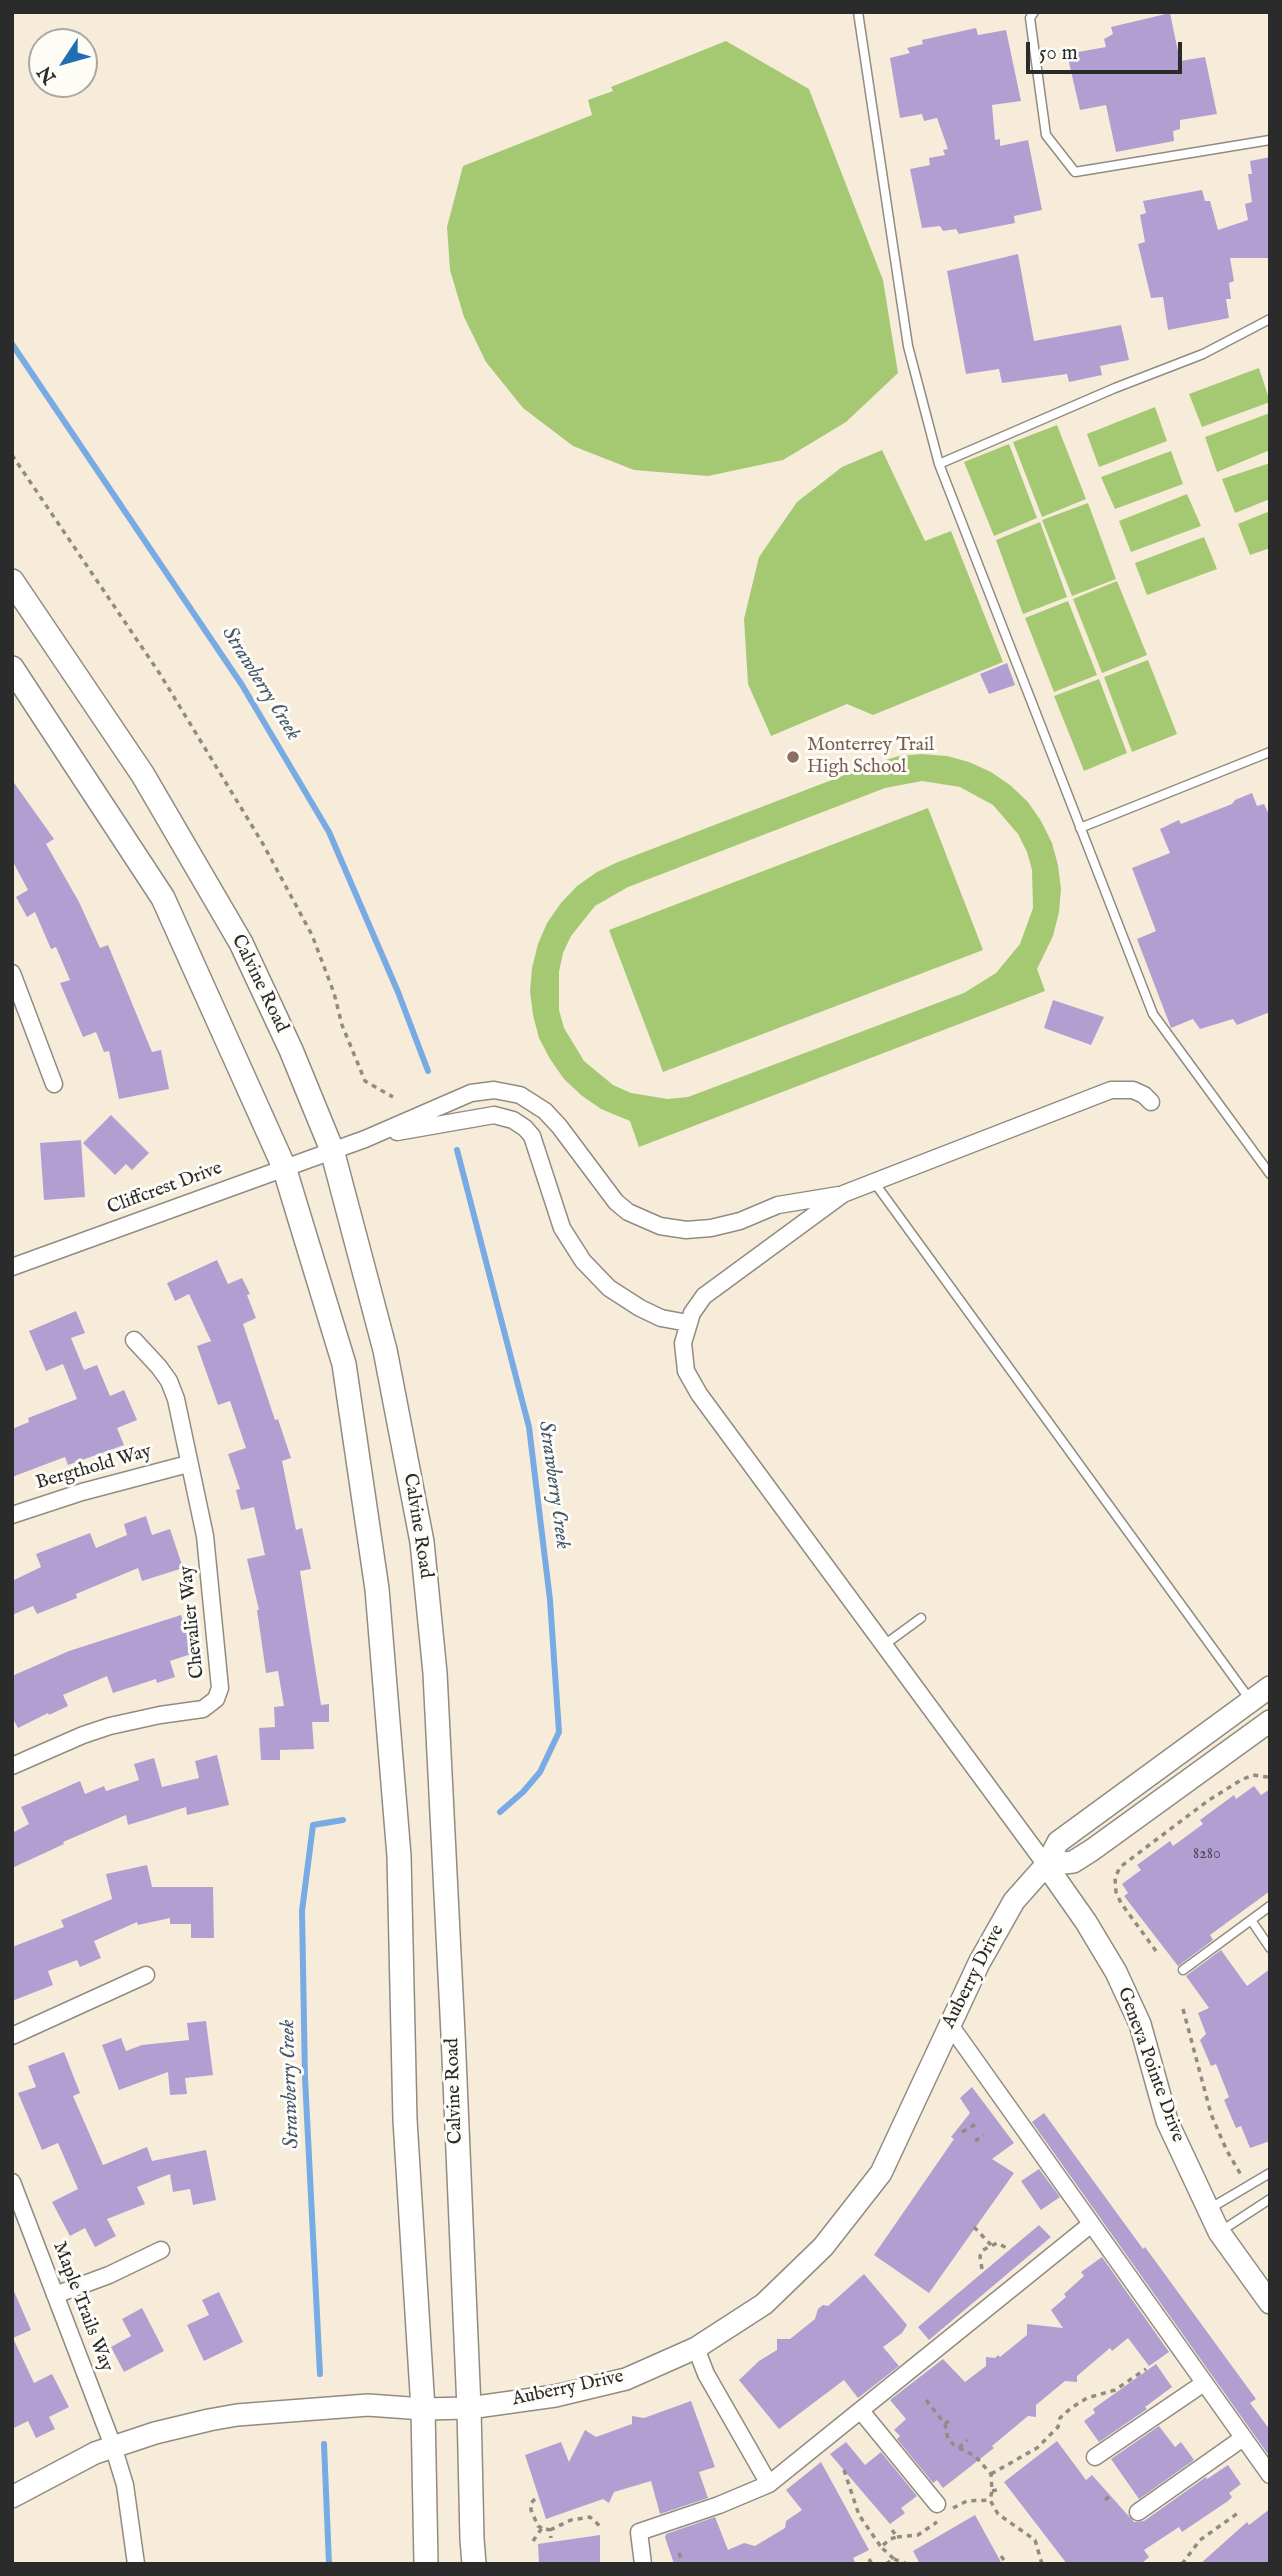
<!DOCTYPE html>
<html>
<head>
<meta charset="utf-8">
<style>
	body { margin:0 }
	#map { position:relative; width:1282px; height:2576px; overflow:hidden; background:#f7ecd9; font-family:"IM FELL English",serif }
	canvas { display:block }
	.frame { position:absolute; inset:0; border:14px solid #2b2b2b; pointer-events:none }
	.north { position:absolute; left:28px; top:28px; width:70px; height:70px; box-sizing:border-box; background:#fdfcf7; border:2px solid #a9a8a5; border-radius:50%; rotate:234deg; font-size:19px; font-weight:700; line-height:28px; text-align:center; color:#2b2b2b }
	.north::after { content:''; display:block; margin:auto; width:24px; height:32px; background:#1f6fb2; clip-path:polygon(50% 0,100% 100%,50% 72%,0 100%) }
	.scale { position:absolute; left:1026px; top:42px; width:156px; height:32px; box-sizing:border-box; border:4px solid #2b2b2b; border-top:0; padding-left:9px; font-size:21px; line-height:24px; white-space:nowrap; color:#2b2b2b; -webkit-text-stroke:5px #fdfcf7; paint-order:stroke }
</style>
</head>
<body>
<div id="map">
<canvas width="1282" height="2576"></canvas>
<div class="frame"></div>
<div class="north">N</div>
<div class="scale">50 m</div>
</div>
<script>
const ctx = document.querySelector('canvas').getContext('2d');
ctx.lineJoin = 'round';
function fillPath(path, color) { ctx.fillStyle = color; ctx.fill(path, 'evenodd'); }
const poly = rows => new Path2D(rows.map(r => 'M' + r).join(''));
function stroke(path, color, width, dash) { ctx.strokeStyle = color; ctx.lineWidth = width; ctx.lineCap = dash ? 'butt' : 'round'; ctx.setLineDash(dash || []); ctx.stroke(path); }
function write(font, color, halo, rows, align = 'center') {
  ctx.font = font + ' "IM FELL English",serif'; ctx.lineWidth = 6; ctx.setLineDash([]); ctx.textBaseline = 'middle'; ctx.strokeStyle = halo; ctx.fillStyle = color; for (const [text, x, y, turn = 0] of rows) {
    ctx.save(); ctx.translate(x, y); ctx.rotate((+turn || 0) * Math.PI / 180); ctx.textAlign = isNaN(turn) ? turn : align; if (halo) ctx.strokeText(text, 0, 0); ctx.fillText(text, 0, 0); ctx.restore();
  }
}
const green = poly([
	[726,41,809,89,883,280,898,373,846,422,783,460,708,476,634,470,573,446,523,408,486,362,464,317,450,270,447,227,463,166,592,115,588,100,613,91,611,87],
	[1259,368,1270,402,1202,427,1189,394],
	[1155,407,1167,441,1099,467,1087,434],
	[1270,413,1270,450,1217,472,1205,437],
	[1057,425,1086,499,1042,517,1013,442],
	[1009,444,1037,518,994,536,964,462],
	[882,450,925,541,951,531,1003,662,873,715,847,704,771,736,748,684,744,619,759,557,797,502,842,467],
	[1171,451,1183,484,1115,509,1101,477],
	[1270,463,1270,499,1235,513,1222,479],
	[1187,494,1201,526,1131,552,1119,521],
	[1088,503,1116,579,1072,596,1042,520],
	[1270,511,1270,548,1250,555,1238,524],
	[1040,522,1067,597,1023,614,996,540],
	[1204,537,1217,569,1147,595,1135,563],
	[1117,581,1147,655,1102,673,1073,599],
	[1068,601,1097,675,1054,692,1025,618],
	[1148,660,1177,734,1132,752,1104,677],
	[1099,679,1127,753,1084,771,1054,696],
	[922,754,947,756,969,762,991,772,1010,785,1028,802,1041,821,1052,843,1058,865,1061,889,1059,912,1053,936,1037,969,1045,991,639,1147,630,1121,601,1109,581,1095,564,1079,550,1059,539,1038,533,1015,530,991,532,968,538,944,547,923,561,903,577,886,597,872,618,862,876,763,899,756],
	[922,781,960,787,993,805,1018,834,1027,852,1032,870,1033,908,1020,944,996,973,964,993,688,1097,668,1099,631,1093,613,1085,584,1061,564,1028,559,1010,559,972,563,953,571,936,595,906,628,887,885,788],
	[928,808,983,950,663,1072,609,930]
]);
const stream = poly([
	[12,344,242,685,329,832,398,992,428,1071],
	[457,1150,529,1427,550,1600,559,1732,540,1772,523,1792,500,1812],
	[320,2374,305,2078,302,1911,313,1825,343,1820],
	[324,2444,329,2564]
]);
const building = poly([
	[1170,13,1180,61,1205,57,1217,114,1180,120,1180,129,1173,131,1174,141,1116,152,1106,105,1080,110,1067,54,1106,47,1104,39,1113,34,1111,27],
	[976,28,978,35,1006,30,1021,101,992,105,995,140,1000,139,1000,146,1028,140,1042,210,1014,216,1015,223,959,234,956,229,943,231,940,226,922,228,910,169,930,165,929,158,945,155,943,150,948,149,937,118,924,121,922,114,900,118,890,58,910,53,907,48,923,44,922,40],
	[1270,157,1270,258,1230,258,1234,281,1229,283,1231,299,1226,299,1229,318,1168,330,1163,297,1151,298,1138,244,1145,242,1140,215,1146,213,1143,201,1202,190,1205,201,1210,201,1218,230,1248,220,1245,204,1252,202,1248,174,1252,174,1250,161],
	[1018,254,1034,341,1121,325,1129,360,1100,366,1102,375,1069,382,1067,374,1002,383,999,369,966,374,947,271],
	[1007,663,1015,685,989,694,980,674],
	[12,780,54,839,46,844,79,902,100,948,108,945,152,1052,161,1050,169,1089,119,1099,109,1051,104,1052,96,1032,83,1037,60,983,70,980,56,947,51,949,35,912,27,917,16,897,28,890,12,860],
	[1252,793,1257,806,1264,804,1270,817,1270,1012,1237,1025,1233,1019,1200,1029,1193,1019,1171,1028,1137,939,1156,931,1132,868,1170,853,1160,829,1179,820,1181,824,1232,804,1235,800],
	[1053,1000,1104,1017,1091,1045,1044,1028],
	[111,1115,149,1153,132,1170,126,1164,115,1175,83,1143],
	[81,1140,85,1197,44,1200,40,1143],
	[217,1260,228,1284,242,1278,250,1294,247,1295,256,1318,243,1324,275,1420,278,1419,291,1458,282,1461,296,1530,302,1528,311,1569,300,1571,321,1705,329,1704,329,1722,312,1722,314,1749,280,1750,280,1760,261,1760,259,1728,275,1727,274,1707,284,1706,278,1671,266,1673,257,1610,259,1610,247,1559,265,1555,254,1507,241,1510,236,1490,240,1489,228,1454,246,1448,230,1401,218,1405,197,1346,211,1341,189,1294,175,1301,167,1283],
	[76,1311,85,1333,71,1338,84,1370,97,1365,110,1396,124,1390,137,1420,117,1428,124,1445,68,1465,65,1457,12,1477,12,1429,29,1422,28,1418,77,1399,63,1364,46,1371,29,1331],
	[146,1516,152,1535,170,1529,183,1568,142,1581,138,1568,76,1594,77,1598,37,1614,33,1606,12,1615,12,1581,41,1567,36,1554,90,1533,96,1548,127,1535,124,1524],
	[181,1615,194,1653,170,1661,175,1677,157,1683,156,1679,113,1693,107,1676,63,1695,68,1706,49,1715,48,1713,18,1728,12,1717,12,1676,69,1651],
	[217,1755,229,1805,187,1815,186,1807,128,1825,126,1815,63,1842,64,1844,12,1868,12,1833,29,1824,21,1807,80,1781,85,1794,104,1786,106,1791,139,1780,134,1764,154,1758,162,1787,199,1778,195,1761],
	[1254,1786,1261,1795,1270,1789,1270,1891,1210,1935,1213,1940,1178,1966,1124,1896,1128,1893,1122,1884,1141,1870,1137,1865,1170,1841,1173,1846,1203,1824,1200,1820,1234,1795,1236,1799],
	[147,1865,152,1887,213,1887,214,1938,191,1938,191,1924,170,1924,170,1918,138,1925,137,1922,94,1941,101,1958,80,1967,77,1960,48,1971,53,1985,12,2001,12,1947,64,1927,61,1920,112,1899,106,1874],
	[1221,1950,1247,1986,1270,1969,1270,2141,1250,2148,1241,2126,1236,2128,1224,2100,1229,2097,1216,2064,1211,2066,1200,2040,1206,2034,1198,2013,1209,2008,1186,1976],
	[206,2021,213,2075,185,2078,187,2094,170,2095,168,2072,119,2090,102,2045,121,2038,126,2051,142,2045,189,2040,187,2023],
	[64,2052,80,2093,73,2096,103,2165,147,2147,152,2161,206,2150,216,2200,193,2205,190,2189,173,2192,170,2174,137,2187,145,2204,107,2219,116,2236,95,2247,85,2228,70,2236,52,2202,78,2189,58,2143,42,2150,18,2093,36,2087,28,2066],
	[972,2087,1014,2143,992,2159,1014,2173,929,2293,874,2255,954,2139,951,2137,970,2113,960,2098],
	[1044,2113,1143,2249,1145,2247,1256,2399,1250,2403,1270,2430,1270,2457,1032,2122],
	[1039,2169,1060,2197,1041,2210,1021,2181],
	[1039,2225,1051,2237,929,2340,918,2327],
	[1102,2257,1169,2352,1149,2366,1128,2338,1112,2351,1110,2348,1077,2376,1077,2382,1065,2381,1036,2405,1036,2417,1028,2416,992,2446,994,2448,943,2488,937,2480,933,2483,897,2439,900,2436,894,2430,906,2419,890,2400,943,2359,965,2382,986,2366,986,2357,995,2358,998,2355,1000,2357,1027,2335,1027,2324,1063,2328,1051,2310,1066,2297,1064,2294,1084,2276,1081,2272],
	[864,2274,907,2325,902,2333,883,2347,899,2366,858,2398,844,2380,779,2429,739,2380,759,2361,777,2350,777,2339,790,2339,815,2319,818,2309,823,2305,828,2306],
	[12,2287,31,2330,13,2338,34,2383,52,2374,69,2407,49,2417,55,2429,36,2438,28,2421,12,2429],
	[219,2292,243,2342,204,2361,187,2325,209,2315,202,2300],
	[142,2308,164,2351,124,2372,111,2347,131,2336,122,2319],
	[1156,2364,1172,2387,1145,2407,1147,2409,1099,2442,1084,2421,1095,2413,1093,2409],
	[691,2401,715,2467,699,2472,708,2498,660,2514,651,2481,614,2492,609,2503,603,2499,546,2519,525,2455,561,2442,569,2462,585,2430,596,2437,632,2424,632,2416,644,2418],
	[1159,2426,1175,2447,1181,2442,1194,2460,1139,2499,1111,2459],
	[1057,2441,1086,2480,1092,2475,1134,2522,1144,2521,1206,2477,1207,2479,1228,2465,1241,2484,1229,2493,1232,2497,1228,2501,1182,2532,1179,2527,1144,2550,1149,2557,1141,2564,1067,2564,1004,2482],
	[846,2442,865,2465,881,2452,917,2496,901,2508,905,2513,890,2524,830,2454],
	[821,2462,869,2550,853,2558,856,2564,674,2564,665,2537,666,2534,715,2517,728,2550,744,2543,755,2546,785,2528,786,2521,802,2510,786,2490],
	[1270,2509,1270,2564,1200,2564,1247,2522,1249,2525],
	[975,2515,1002,2564,920,2564,913,2551],
	[600,2535,600,2564,539,2564,538,2544]
]);
const path = poly([
	[12,455,160,674,263,844,312,935,334,993,342,1025,365,1081,393,1097],
	[1156,1951,1121,1903,1116,1892,1115,1878,1120,1867,1209,1800,1241,1780,1253,1775,1267,1777,1270,1780],
	[1183,2009,1211,2114,1226,2149,1241,2175],
	[962,2132,976,2124],
	[975,2141,984,2135],
	[974,2227,991,2245],
	[982,2269,980,2256,983,2250,997,2243,1007,2248],
	[926,2400,945,2424,948,2439,954,2445,975,2456,991,2474,992,2491,990,2500],
	[945,2424,951,2419],
	[959,2448,967,2440],
	[844,2470,859,2515,881,2547],
	[991,2474,1037,2448,1058,2427,1060,2418,1071,2408,1087,2398,1115,2390,1146,2369],
	[992,2491,1001,2489],
	[535,2499,531,2503,531,2510,538,2526,542,2528],
	[1105,2500,1111,2495],
	[953,2508,967,2501,990,2500,998,2514,1035,2540,1042,2564],
	[550,2530,571,2520,590,2517,602,2528],
	[897,2537,918,2535,937,2522],
	[533,2541,542,2528,550,2530,551,2538],
	[679,2553,683,2564],
	[1001,2556,1007,2564],
	[869,2559,872,2564],
	[894,2559,907,2564],
	[886,2564,894,2559,881,2547,890,2539,897,2537,890,2527],
	[1182,2564,1200,2540,1238,2513]
]);
const service = poly([
	[858,12,908,346,939,464,1153,1014,1270,1174],
	[1034,12,1030,18,1046,135,1075,172,1270,140],
	[939,464,1115,388,1203,354,1270,319],
	[1080,828,1270,752],
	[874,1182,1251,1701],
	[884,1645,921,1618],
	[1270,1906,1251,1920,1270,1948],
	[1183,1970,1251,1920],
	[1209,2209,1270,2173],
	[1221,2231,1270,2199]
]);
const minor = poly([
	[12,973,54,1084],
	[397,1132,494,1115,513,1120,525,1128,532,1136,562,1228,583,1261,609,1288,640,1308,661,1318,688,1323],
	[12,1267,365,1139,471,1093,494,1090,520,1095,545,1111,559,1126,616,1202,628,1212,660,1226,686,1230,711,1228,740,1221,778,1205,839,1195],
	[12,1515,82,1492,188,1464],
	[12,1766,83,1735,110,1726,160,1715,203,1709,216,1699,220,1688,205,1536,176,1399,169,1381,159,1367,134,1340],
	[1046,1865,699,1394,686,1371,683,1343,692,1313,704,1296,843,1194,1111,1090,1133,1090,1144,1095,1151,1102],
	[950,2025,1270,2475],
	[12,2036,146,1975],
	[12,2182,113,2446,125,2485,136,2564],
	[55,2295,109,2275,161,2250],
	[696,2348,706,2374,769,2484],
	[861,2411,937,2504],
	[1095,2457,1204,2383],
	[1138,2512,1243,2438],
	[643,2564,639,2532,719,2505,769,2484,1090,2225]
]);
const tertiary = poly([
	[1046,1865,1086,1922,1116,1972,1140,2024,1167,2121,1219,2232,1270,2303],
	[1046,1865,1073,1862,1092,1850,1270,1721],
	[12,2497,95,2453,155,2433,209,2420,237,2415,368,2405,423,2409,469,2408,555,2396,626,2379,696,2348,764,2304,823,2247,881,2173,979,1963,1014,1901,1046,1865,1058,1842,1270,1687]
]);
const secondary = poly([
	[12,581,143,775,241,943,291,1050,332,1150,385,1350,422,1542,435,1673,453,2034,469,2408,472,2539,474,2564],
	[12,668,163,898,284,1167,344,1364,377,1589,399,1856,405,2120,423,2409,426,2564]
]);
const markers = [
	[793,757,7,"#8d6e63"]
];
const numberNames = [
	["8280",1207,1855]
];
const educationNames = [
	["Monterrey Trail",807,746],
	["High School",807,768]
];
const streetNames = [
	["Calvine Road",259,984,64],
	["Cliffcrest Drive",165,1189,-20],
	["Bergthold Way",94,1468,-16],
	["Calvine Road",417,1526,81],
	["Chevalier Way",193,1622,-96],
	["Auberry Drive",974,1977,-63],
	["Geneva Pointe Drive",1150,2065,70],
	["Calvine Road",455,2091,-92],
	["Maple Trails Way",82,2307,69],
	["Auberry Drive",568,2389,-12]
];
const waterNames = [
	["Strawberry Creek",260,684,58],
	["Strawberry Creek",553,1485,82],
	["Strawberry Creek",291,2084,-92]
];
fillPath(green, '#a5c973');
stroke(stream, '#78abe4', 6);
fillPath(building, '#b29fd1');
stroke(service, '#918c82', 11);
stroke(minor, '#918c82', 19);
stroke(tertiary, '#918c82', 24);
stroke(secondary, '#918c82', 26);
stroke(path, '#918c82', 3.5, [5, 5]);
stroke(service, '#fff', 8);
stroke(minor, '#fff', 16);
stroke(tertiary, '#fff', 21);
stroke(secondary, '#fff', 23);
for (const [x, y, r, color] of markers) { const dot = new Path2D(); dot.arc(x, y, r, 0, 2 * Math.PI); ctx.fillStyle = color; ctx.fill(dot); stroke(dot, '#fdfcf7', 2.5); }
write('16px', '#4d4854', null, numberNames);
write('19px', '#785e54', '#fdfcf7', educationNames, 'left');
write('19px', '#2b2b2b', '#fdfcf7', streetNames);
write('italic 21px', '#46586c', '#fdfcf7', waterNames);
</script>
</body>
</html>
